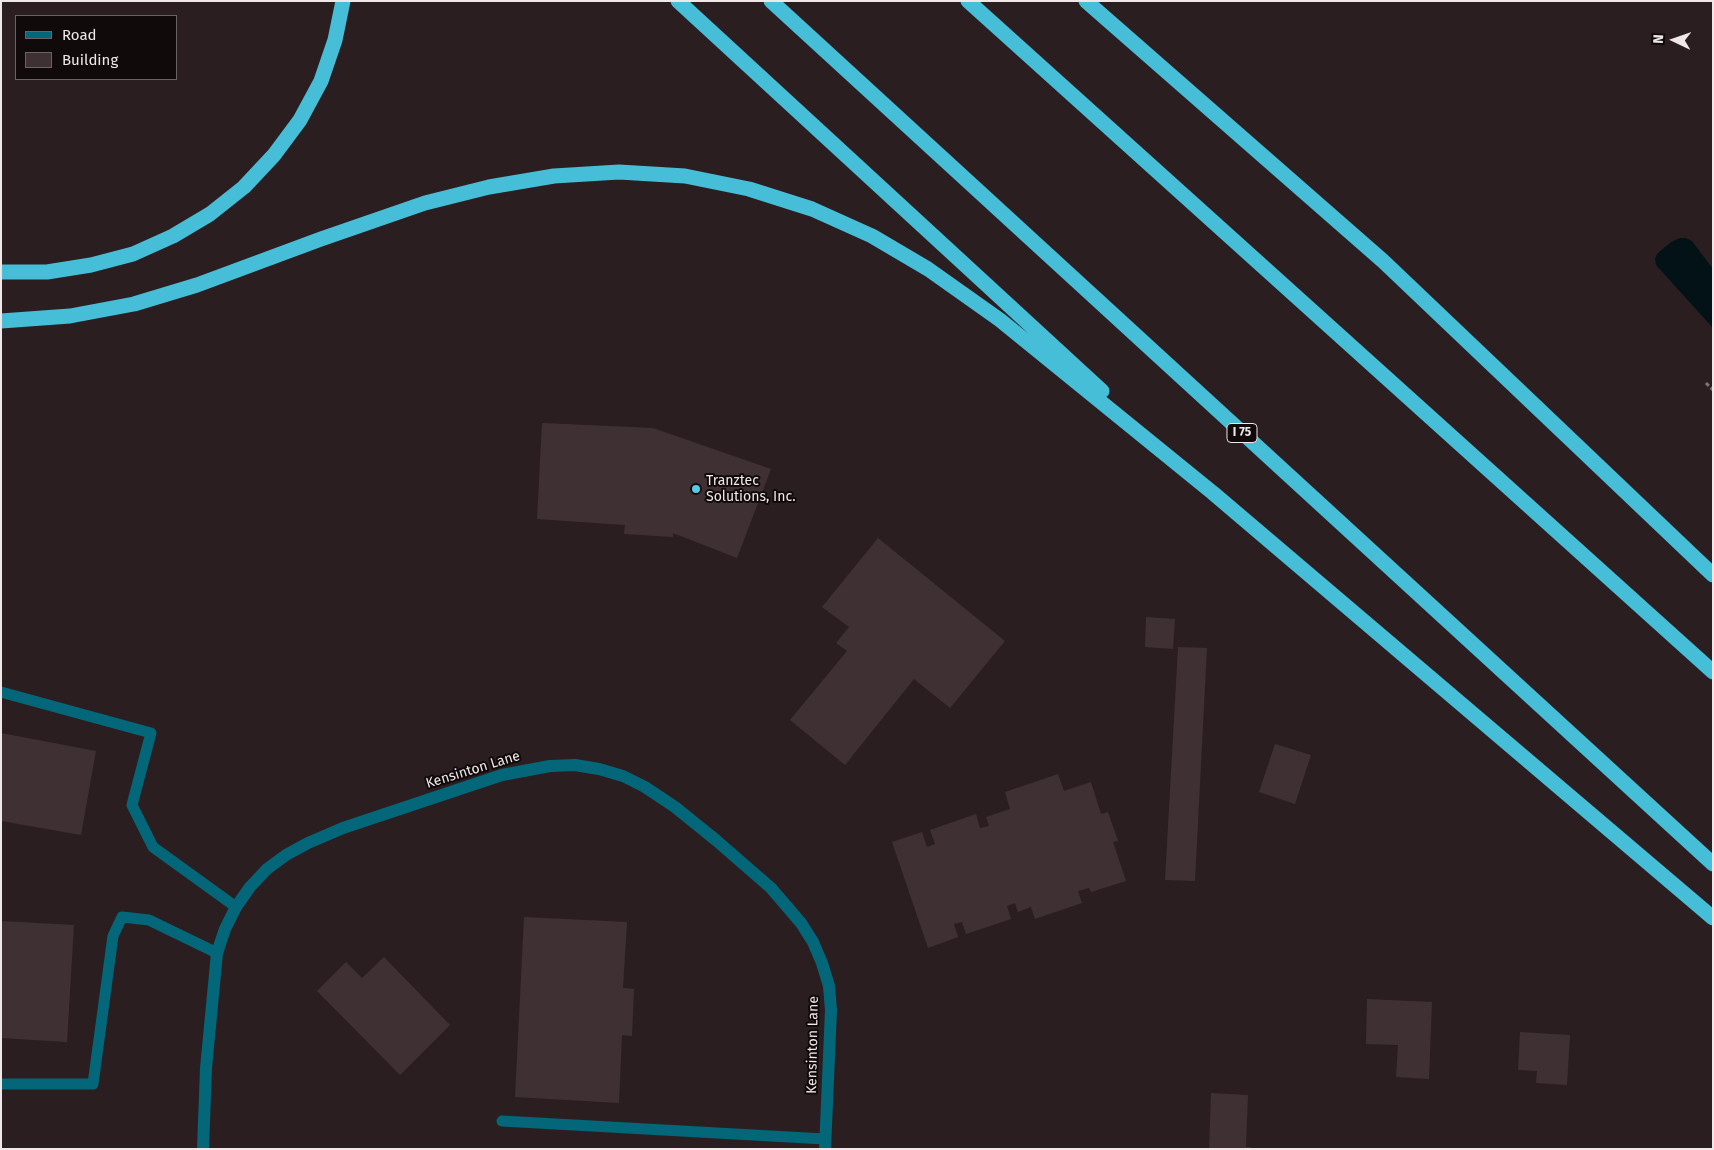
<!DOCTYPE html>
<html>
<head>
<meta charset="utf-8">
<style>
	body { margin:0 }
	#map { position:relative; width:1714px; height:1150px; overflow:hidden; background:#2b1e21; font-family:"Fira Sans",sans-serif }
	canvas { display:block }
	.frame { position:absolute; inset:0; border:2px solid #f0e7e8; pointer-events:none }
	.legend { position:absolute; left:15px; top:15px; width:162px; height:65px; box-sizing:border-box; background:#100a0b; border:1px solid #6a6263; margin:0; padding:6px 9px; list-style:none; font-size:15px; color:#f0e7e8 }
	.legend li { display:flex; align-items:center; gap:10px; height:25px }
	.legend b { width:25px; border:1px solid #6a6263 }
	.north { position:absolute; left:1649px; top:15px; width:50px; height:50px; -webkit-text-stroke:4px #100a0b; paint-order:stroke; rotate:273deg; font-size:14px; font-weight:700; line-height:20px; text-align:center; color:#f0e7e8 }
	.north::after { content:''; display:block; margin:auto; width:18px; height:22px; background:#f0e7e8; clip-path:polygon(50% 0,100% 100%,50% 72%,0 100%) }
</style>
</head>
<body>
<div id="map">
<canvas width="1714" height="1150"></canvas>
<div class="frame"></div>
<ul class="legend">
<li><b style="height:6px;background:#036779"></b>Road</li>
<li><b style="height:14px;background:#3f3133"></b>Building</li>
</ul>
<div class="north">N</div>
</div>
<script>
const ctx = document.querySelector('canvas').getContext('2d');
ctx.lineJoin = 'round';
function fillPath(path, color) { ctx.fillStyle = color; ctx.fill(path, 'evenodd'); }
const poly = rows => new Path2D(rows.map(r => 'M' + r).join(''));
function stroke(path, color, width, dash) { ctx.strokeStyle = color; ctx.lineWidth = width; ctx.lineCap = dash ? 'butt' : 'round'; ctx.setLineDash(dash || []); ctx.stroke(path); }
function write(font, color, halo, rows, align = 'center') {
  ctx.font = font + ' "Fira Sans",sans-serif'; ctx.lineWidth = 4; ctx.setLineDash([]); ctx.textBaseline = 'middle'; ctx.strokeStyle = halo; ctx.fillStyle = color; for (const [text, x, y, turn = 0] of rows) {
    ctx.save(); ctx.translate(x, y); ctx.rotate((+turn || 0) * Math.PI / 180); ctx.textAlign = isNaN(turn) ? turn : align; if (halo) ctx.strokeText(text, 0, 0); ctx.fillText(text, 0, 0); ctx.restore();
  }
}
const water = poly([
	[1680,238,1686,238,1692,241,1713,269,1713,328,1656,265,1655,259,1657,254,1671,242]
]);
const building = poly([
	[542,423,653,428,771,469,737,558,673,533,673,537,624,534,625,525,537,519],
	[878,538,1005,641,950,708,914,679,845,765,790,720,847,651,836,643,849,627,822,607],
	[1146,617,1175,619,1173,649,1145,647],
	[1178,647,1207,648,1195,881,1165,880],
	[1,733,96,751,81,835,1,821],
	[1275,744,1311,755,1295,804,1259,792],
	[1058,774,1064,791,1091,782,1101,814,1108,812,1118,841,1113,842,1126,881,1091,892,1089,888,1078,891,1082,903,1035,919,1031,907,1018,912,1015,903,1007,906,1011,919,966,934,962,922,954,924,958,937,928,948,892,842,922,832,927,847,935,844,930,830,976,814,980,828,989,826,986,817,1010,809,1005,792],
	[524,917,627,922,623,988,634,989,632,1036,622,1035,619,1103,515,1097],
	[1,921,74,925,67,1042,1,1038],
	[384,957,450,1025,400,1075,317,991,346,962,362,978],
	[1367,999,1432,1002,1429,1079,1396,1077,1398,1045,1366,1044],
	[1520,1032,1570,1035,1567,1085,1536,1083,1537,1071,1518,1070],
	[1211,1093,1248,1095,1246,1147,1251,1147,1251,1149,1209,1149]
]);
const path = poly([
	[1706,383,1713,390]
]);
const lane = poly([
	[1,692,151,733,132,805,153,847,236,907],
	[1,1084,93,1084,113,936,122,917,149,920,217,953],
	[502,1121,825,1139]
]);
const street = poly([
	[203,1149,206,1068,217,953,225,929,236,907,250,887,267,869,286,855,308,843,343,828,502,775,550,766,575,765,599,769,623,776,645,787,675,807,717,841,771,888,801,923,813,942,822,963,829,986,831,1010,825,1149]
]);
const highway = poly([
	[678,1,1102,391],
	[771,1,1713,864],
	[968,1,1713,672],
	[1086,1,1383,261,1713,575],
	[1,272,47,272,91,265,133,254,173,236,210,214,244,187,274,155,300,120,321,81,335,40,343,1],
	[1,321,70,316,134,304,197,285,321,239,425,203,489,187,554,176,619,172,685,176,749,189,812,209,872,236,928,269,1000,320,1213,493,1713,918]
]);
const markers = [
	[696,489,5,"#58c9e3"]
];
const shields = [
	[1242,433,30]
];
const shieldNames = [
	["I 75",1242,433]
];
const poiNames = [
	["Tranztec",706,481],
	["Solutions, Inc.",706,497]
];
const streetNames = [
	["Kensinton Lane",473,770,-17],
	["Kensinton Lane",813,1045,-89]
];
fillPath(water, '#031216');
fillPath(building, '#3f3133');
stroke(path, '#7f7375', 3, [4, 2.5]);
stroke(lane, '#036779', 11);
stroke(street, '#036779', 12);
stroke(highway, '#46bed8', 15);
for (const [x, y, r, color] of markers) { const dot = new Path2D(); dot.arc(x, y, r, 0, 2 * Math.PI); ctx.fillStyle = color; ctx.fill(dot); stroke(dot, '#100a0b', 2); }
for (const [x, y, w] of shields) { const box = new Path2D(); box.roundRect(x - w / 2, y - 9.5, w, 19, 4); ctx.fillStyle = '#100a0b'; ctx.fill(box); stroke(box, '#f0e7e8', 1); }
write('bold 12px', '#f0e7e8', null, shieldNames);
write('14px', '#f0e7e8', '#100a0b', poiNames, 'left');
write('14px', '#f0e7e8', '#100a0b', streetNames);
</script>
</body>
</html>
